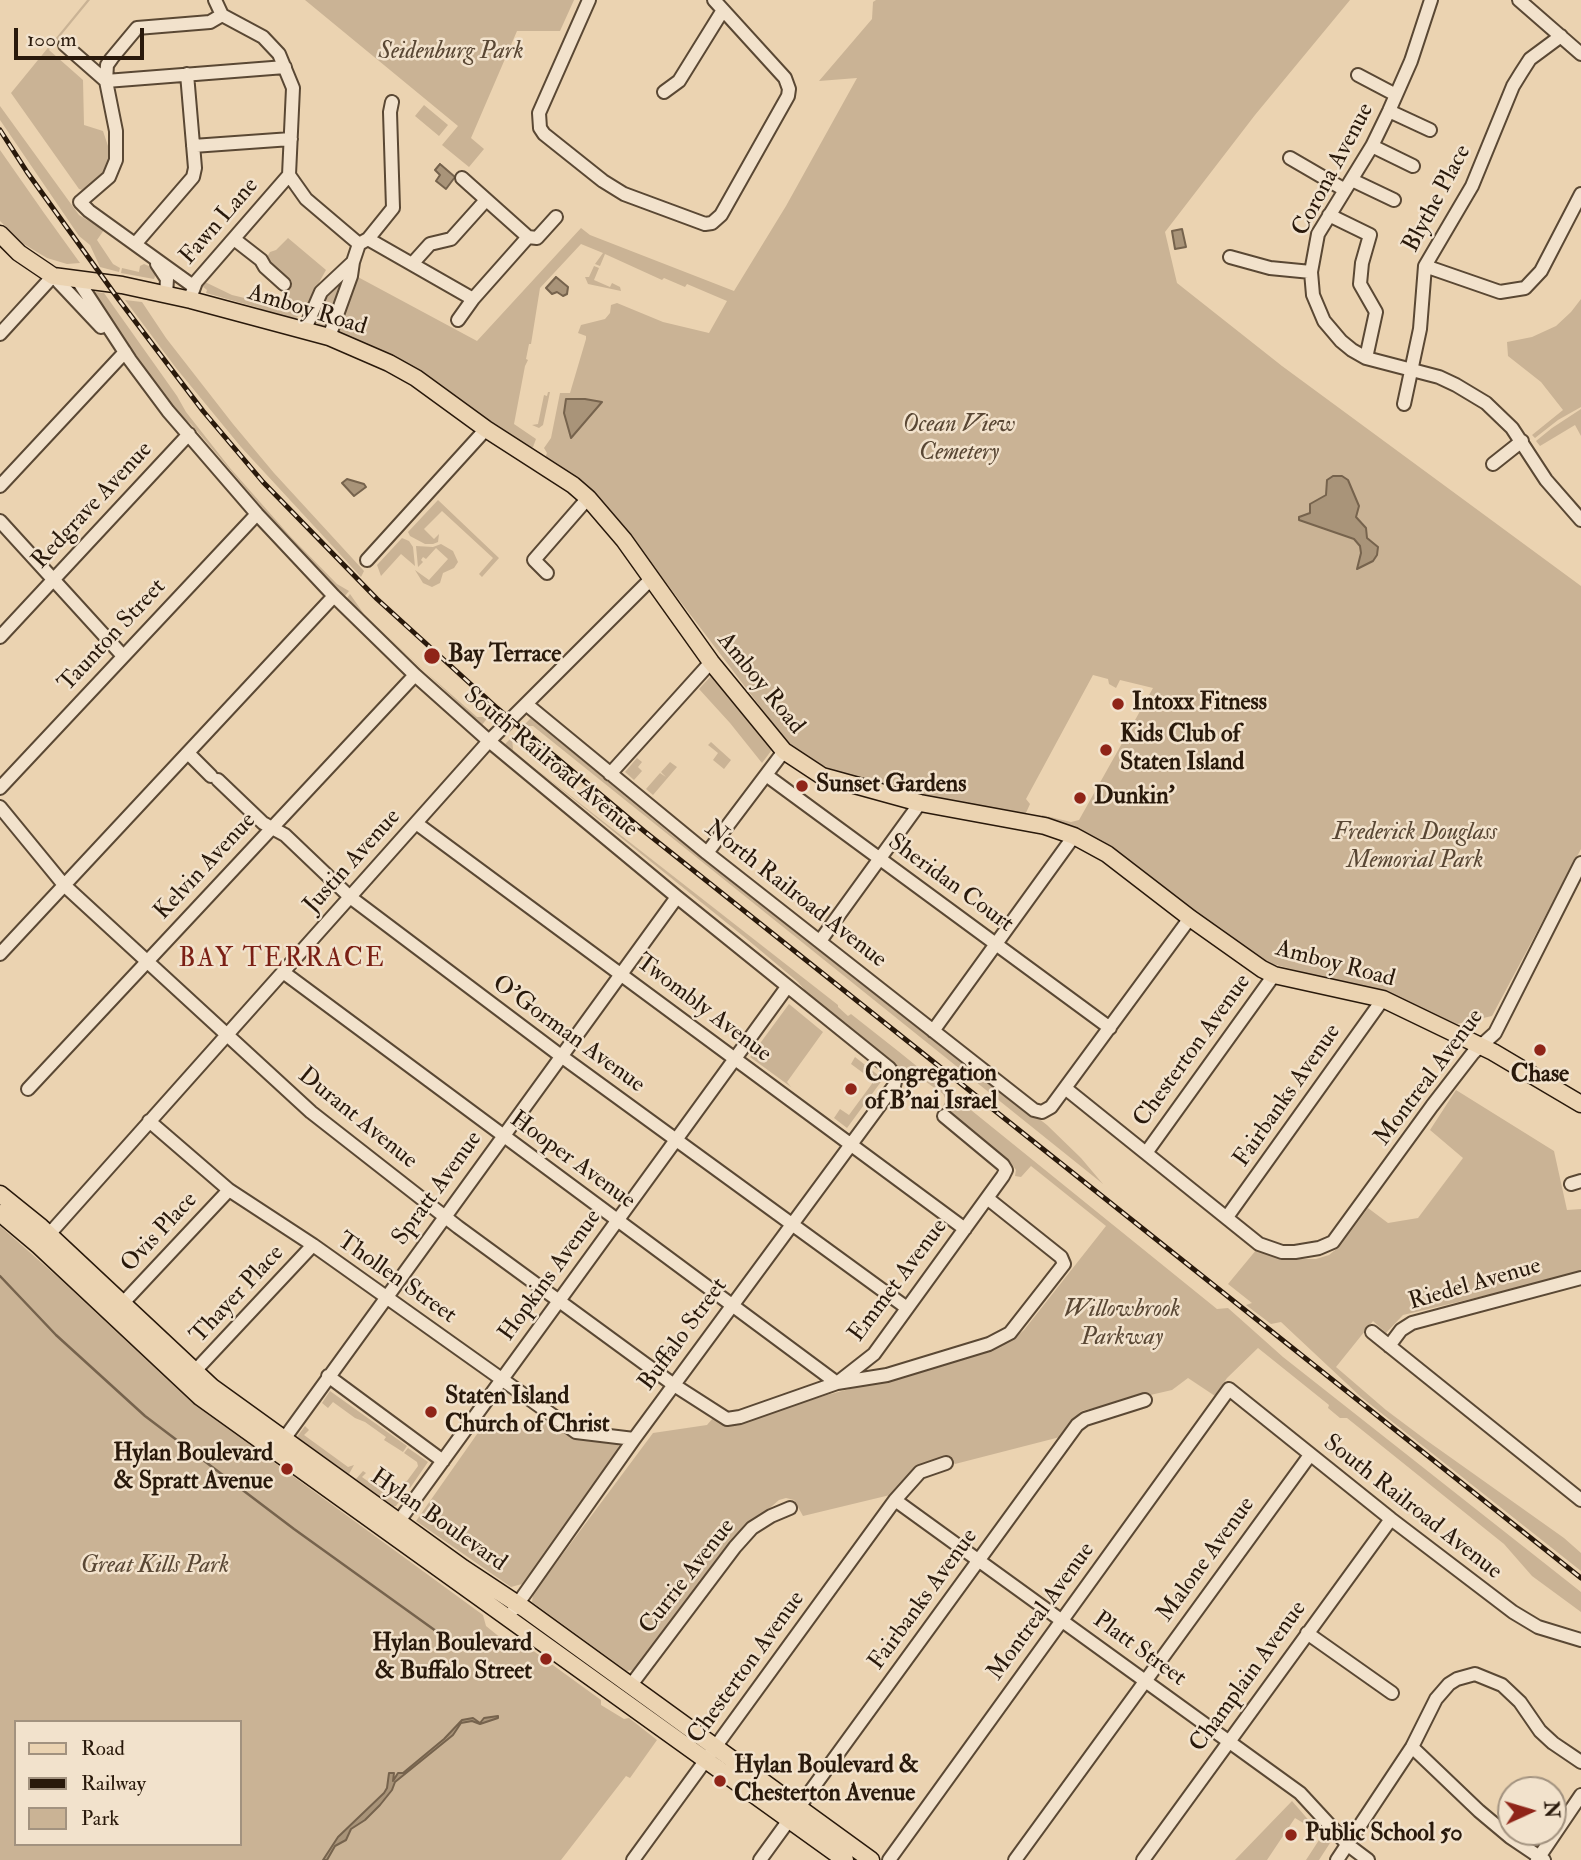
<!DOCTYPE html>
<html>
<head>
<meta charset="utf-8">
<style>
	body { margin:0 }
	#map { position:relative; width:1581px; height:1860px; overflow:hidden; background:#ebd3b1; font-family:"IM FELL Double Pica",serif }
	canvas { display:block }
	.legend { position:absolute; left:14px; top:1720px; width:228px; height:126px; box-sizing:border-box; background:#f2e2cc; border:2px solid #a2927f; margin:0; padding:9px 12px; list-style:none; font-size:21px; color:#29190b }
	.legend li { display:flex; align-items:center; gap:14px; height:35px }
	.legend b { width:35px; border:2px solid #a2927f }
	.north { position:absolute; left:1497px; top:1776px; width:70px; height:70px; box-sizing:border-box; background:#f2e2cc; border:2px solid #a2927f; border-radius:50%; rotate:86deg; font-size:19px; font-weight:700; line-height:28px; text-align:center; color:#29190b }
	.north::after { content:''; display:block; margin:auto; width:24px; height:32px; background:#8f2418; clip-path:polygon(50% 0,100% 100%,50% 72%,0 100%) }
	.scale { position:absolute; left:14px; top:28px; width:130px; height:32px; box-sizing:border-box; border:4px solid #29190b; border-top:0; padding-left:9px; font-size:21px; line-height:24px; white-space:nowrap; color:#29190b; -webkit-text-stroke:5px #f2e2cc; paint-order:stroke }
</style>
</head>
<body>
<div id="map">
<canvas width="1581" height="1860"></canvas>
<ul class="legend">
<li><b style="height:9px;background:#ebd3b1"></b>Road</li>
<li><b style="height:9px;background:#29190b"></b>Railway</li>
<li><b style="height:19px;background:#cab395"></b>Park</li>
</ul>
<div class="north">N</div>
<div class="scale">100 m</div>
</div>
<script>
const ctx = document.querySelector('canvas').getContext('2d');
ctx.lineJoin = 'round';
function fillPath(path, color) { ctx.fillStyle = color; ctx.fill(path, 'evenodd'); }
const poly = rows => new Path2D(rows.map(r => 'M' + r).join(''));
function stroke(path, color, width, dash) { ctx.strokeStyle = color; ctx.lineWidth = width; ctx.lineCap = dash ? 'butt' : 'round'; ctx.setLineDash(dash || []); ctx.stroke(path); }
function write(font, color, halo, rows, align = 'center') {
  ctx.font = font + ' "IM FELL Double Pica",serif'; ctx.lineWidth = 5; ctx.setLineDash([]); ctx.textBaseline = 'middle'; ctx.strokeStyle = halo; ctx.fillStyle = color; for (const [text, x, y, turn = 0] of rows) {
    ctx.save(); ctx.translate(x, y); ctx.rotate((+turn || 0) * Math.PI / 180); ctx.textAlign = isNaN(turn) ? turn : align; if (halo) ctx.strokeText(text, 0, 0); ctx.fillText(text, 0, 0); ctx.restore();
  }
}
const green = poly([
	[87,0,90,0,49,50,83,80,84,125,103,131,112,158,106,173,82,190,79,189,11,93],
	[305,0,574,0,560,31,517,31,471,138,484,149,469,167,442,145,458,126],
	[876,0,1350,0,1255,115,1165,232,1177,283,1282,366,1581,586,1581,849,1492,1016,1457,1024,1389,995,1265,962,1090,835,1077,828,1042,819,1042,815,1071,822,1079,820,1153,688,1120,680,1116,688,1109,684,1108,679,1093,675,1026,799,1030,804,1025,815,919,794,850,777,804,757,787,742,620,522,594,494,545,458,547,453,544,448,551,438,560,393,570,393,586,339,586,336,578,333,581,325,605,319,610,313,611,305,617,303,663,322,709,333,727,301,687,284,685,287,664,278,662,280,605,254,600,266,595,264,603,253,581,244,540,288,531,344,529,344,526,359,528,360,525,366,514,424,536,439,533,447,526,449,403,361,340,333,338,327,356,276,477,341,581,228,590,235,734,291,786,206,857,78,819,81,872,19,873,2],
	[424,105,448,125,439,136,415,116],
	[0,106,79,215,104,230,97,240,113,264,120,268,119,272,100,267,90,245,79,236,0,120],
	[0,150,44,213,80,263,67,264,47,258,22,243,0,221],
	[288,238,326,270,302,313,292,322,264,312,259,308,206,293,207,290,202,286,205,282,232,295,274,305,291,285,291,282,266,259,270,252,276,250],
	[144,264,153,268,156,274,154,279,121,273,122,268,139,272,140,266],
	[594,266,599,268,594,280,610,287,612,283,620,287,621,291,588,284,585,277,589,277],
	[346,273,328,325,322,327,317,325,315,317,327,290],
	[95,292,104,293,177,396,186,412,230,468,290,536,337,584,349,591,345,596,283,532,191,424,175,411,147,375,94,295],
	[1581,299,1581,407,1558,420,1535,438,1532,435,1563,410,1541,382,1508,356,1507,342,1532,337,1556,326,1571,312],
	[125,300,142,302,166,338,233,424,274,473,364,571,361,577,241,447,176,368],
	[548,392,550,392,543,425,539,428,532,425,538,424,544,395,547,396],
	[1581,409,1581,436,1575,425,1540,446,1536,441,1552,428],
	[438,500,499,558,482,577,479,574,493,558,442,511,424,529,434,539,439,534,438,542,433,544,425,544,410,536,408,532],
	[402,538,409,541,413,547,415,566,401,554,381,576,377,565],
	[441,544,453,551,458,562,454,568,443,573,440,583,432,587,423,583,415,570,429,580,448,559,436,548,426,559,423,557,421,560,423,562,418,567,416,546,433,547],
	[350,594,364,614,420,667,477,717,488,717,482,725,347,598],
	[711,676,772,746,771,751,762,763,730,723,699,689],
	[531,718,672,835,1047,1125,1081,1158,1103,1184,533,726,523,726],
	[512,737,513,750,531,765,838,1005,838,1007,848,1016,851,1014,898,1051,1217,1309,1228,1308,1283,1357,1581,1592,1581,1612,1532,1576,1504,1544,1479,1524,1347,1418,1340,1418,1328,1408,1329,1405,1258,1348,1227,1378,1215,1396,1188,1378,1172,1390,1081,1411,1060,1437,955,1464,948,1458,919,1466,890,1495,803,1516,794,1500,786,1498,779,1500,742,1532,635,1672,632,1670,627,1671,532,1602,533,1594,653,1433,707,1425,713,1418,724,1423,757,1417,827,1395,963,1359,1003,1344,1015,1338,1024,1330,1106,1226,1031,1166,1021,1177,1015,1176,1016,1170,1010,1162,948,1113,943,1106,946,1100,943,1094,922,1079,908,1076,876,1051,809,995,798,982,748,940,505,744],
	[711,742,731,760,724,769,713,760,718,753,708,745],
	[637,758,642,762,638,767,642,771,634,780,625,772],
	[670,762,677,767,653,795,646,789,660,773,666,777,661,772],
	[789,1004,823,1032,787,1082,791,1087,750,1057],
	[855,1057,883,1079,847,1128,834,1118,840,1109,849,1115,874,1081,851,1064],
	[1456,1090,1554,1151,1567,1210,1581,1209,1581,1273,1403,1315,1386,1333,1373,1321,1336,1367,1386,1410,1426,1440,1564,1538,1581,1553,1581,1571,1361,1397,1281,1322,1271,1324,1246,1305,1252,1303,1228,1284,1257,1249,1271,1256,1285,1259,1316,1259,1329,1255,1340,1246,1368,1208,1388,1223,1418,1218,1463,1158,1430,1130],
	[0,1226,61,1280,190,1401,483,1615,486,1626,507,1643,517,1643,528,1647,601,1700,601,1705,624,1719,629,1718,657,1740,630,1778,626,1776,561,1860,0,1860],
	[16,1722,240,1722,240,1844,16,1844],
	[330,1391,407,1446,403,1452,384,1440,386,1437,365,1422,355,1418,333,1402,328,1408,322,1403],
	[546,1417,575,1436,618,1443,619,1447,615,1457,554,1543,522,1584,511,1587,416,1521,482,1427,533,1429,539,1421],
	[305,1426,309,1430,304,1435,348,1467,354,1465,349,1474,297,1437],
	[408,1448,428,1462,410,1488,403,1482,407,1481,418,1466,417,1462,404,1453],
	[363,1471,366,1473,362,1477,394,1500,399,1496,402,1498,396,1506,393,1506,356,1479],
	[1292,1801,1312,1824,1310,1827,1295,1818,1267,1860,1235,1860],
	[1315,1827,1330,1843,1319,1860,1306,1860,1321,1837,1313,1831]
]);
const water = poly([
	[440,164,455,177,446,189,436,181,440,175,435,170,440,164],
	[1182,229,1186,247,1175,249,1172,231,1182,229],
	[556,277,568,287,567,294,563,296,557,292,552,294,546,288,556,277],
	[566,399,585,399,602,402,571,438,564,413,566,399],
	[1333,476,1342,476,1348,480,1359,506,1356,517,1366,528,1367,538,1378,547,1377,555,1373,561,1357,569,1361,553,1360,546,1354,539,1299,520,1299,517,1310,513,1310,504,1326,495,1327,480,1333,476],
	[347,479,364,484,366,487,354,496,342,483,347,479],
	[498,1716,498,1718,480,1724,472,1721,461,1723,453,1735,395,1782,392,1790,380,1805,365,1820,351,1829,346,1840,335,1846,327,1860,323,1860,338,1837,384,1793,387,1788,389,1773,394,1773,393,1781,398,1773,403,1773,444,1739,462,1720,473,1718,480,1723,484,1718,498,1716]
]);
const stream = poly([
	[0,1276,56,1335,145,1416,294,1529,454,1644]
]);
const minor = poly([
	[215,0,222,15,263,37,279,54,293,88,289,175,306,199,359,244,353,262,351,276,329,337],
	[589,0,539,113,540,128,544,134,603,181,624,194,705,224,712,223,721,215,788,96,789,89,785,78,714,0],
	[1431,0,1411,61,1389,111,1372,146,1318,234,1311,272,1313,295,1324,321,1341,341,1352,350,1366,358,1439,377,1456,385,1486,403,1512,428,1546,480,1581,520],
	[1519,0,1581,54],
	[65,45,106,81,285,67],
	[1358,75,1396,95],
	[664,92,679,81,723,10],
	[1389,111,1430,130],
	[193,146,291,139],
	[1372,146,1413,166],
	[1290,158,1345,190],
	[462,178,528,237],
	[1352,180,1394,200],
	[1329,215,1370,235,1362,263,1360,284,1376,312,1366,358],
	[234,239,261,260,265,267,284,284],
	[368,239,473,299],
	[136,243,193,177,195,168,187,74],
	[359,244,368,239,393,208,390,112,392,102],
	[1230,257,1270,268,1311,272],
	[157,264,167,279,166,295],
	[412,264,430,244,451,239,486,200],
	[1425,266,1500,292,1525,288,1541,271,1581,194],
	[77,279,130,360,168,411,257,514,334,596,415,675,489,741,677,897,889,1068,896,1077,894,1086,634,1439,514,1609],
	[193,286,89,211,80,202,109,177,116,160,116,131,106,81,107,65,112,58,137,28,210,22,222,15],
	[192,293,196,282,289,175],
	[458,320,473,299,528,237,537,238,556,217],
	[304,331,321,292,353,262],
	[0,334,53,276,101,327],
	[1404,404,1420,329,1425,266,1472,186,1513,86,1521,73,1530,59,1561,36],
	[1493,464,1522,441],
	[0,486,125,352],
	[0,521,123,656],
	[367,560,486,429],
	[547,573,534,560,588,498],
	[0,637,189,434],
	[526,704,707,853,1034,1110,1042,1112,1051,1107,1190,918],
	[188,753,211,776],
	[610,774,711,662],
	[766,775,1110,1028],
	[218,780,263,823,285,835,350,897,561,1056,907,1308],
	[0,788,257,514],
	[0,807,64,885,311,1112,458,1227,674,1385,727,1419,740,1417,837,1383,874,1354,1003,1176,1006,1170,1003,1165,944,1116],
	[416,823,965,1229],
	[707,853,784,751],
	[820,941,920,803],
	[0,954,334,596],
	[283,972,837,1383,887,1375,989,1344,1010,1333,1064,1264,1061,1257,987,1198],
	[933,1031,1074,836],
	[1065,1088,1259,1244,1282,1252,1295,1252,1319,1248,1333,1242,1432,1106,1473,1053,1495,1033,1581,863],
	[28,1089,415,675],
	[149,1121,229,1190,313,1245,576,1432,634,1439],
	[1146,1153,1274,975],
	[1571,1184,1581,1181],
	[1227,1217,1383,999],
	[44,1240,489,741,652,578],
	[122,1304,229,1190],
	[1372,1332,1581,1500],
	[1389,1346,1401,1330,1412,1323,1581,1278],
	[194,1372,313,1245],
	[328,1376,443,1461],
	[284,1439,677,897],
	[895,1500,1300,1793,1348,1845,1368,1860],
	[399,1521,787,987],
	[1307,1633,1392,1693],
	[631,1685,735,1547,752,1528,771,1516,790,1508],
	[1412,1747,1479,1811,1510,1837,1544,1860],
	[799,1807,1077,1425,1085,1419,1145,1400],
	[633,1860,895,1500,920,1472,946,1463],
	[760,1860,789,1820],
	[889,1860,1229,1389,1391,1519,1513,1612,1538,1627,1581,1640],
	[1015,1860,1310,1455],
	[1143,1860,1391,1519],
	[1337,1860,1412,1747,1436,1699,1449,1684,1457,1679,1475,1674,1502,1685,1520,1702,1540,1731,1553,1743,1581,1762],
	[1537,1860,1581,1795]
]);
const major = poly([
	[0,234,19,253,53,276,122,285,191,300,329,337,389,363,416,378,486,429,573,485,588,498,624,540,711,662,784,751,822,776,920,803,1045,826,1074,836,1107,854,1190,918,1262,969,1274,975,1383,999,1493,1052,1581,1104],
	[0,1194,41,1227,212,1387,463,1568,525,1609,871,1860],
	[0,1213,39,1246,200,1397,845,1860]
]);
const rail = poly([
	[0,130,27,172,119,300,203,411,263,482,377,599,497,708,644,831,1581,1578]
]);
const markers = [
	[432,656,9,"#8f2418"],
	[1118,704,7,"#8f2418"],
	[1106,750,7,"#8f2418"],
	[802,786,7,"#8f2418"],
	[1080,798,7,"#8f2418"],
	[1540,1050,7,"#8f2418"],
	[851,1089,7,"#8f2418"],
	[431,1412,7,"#8f2418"],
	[287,1469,7,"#8f2418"],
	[546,1659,7,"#8f2418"],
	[720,1781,7,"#8f2418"],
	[1291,1835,7,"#8f2418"]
];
const parkNames = [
	["Seidenburg Park",451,53],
	["Ocean View",959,426],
	["Cemetery",959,454],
	["Frederick Douglass",1415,834],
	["Memorial Park",1415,862],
	["Willowbrook",1122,1311],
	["Parkway",1122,1339],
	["Great Kills Park",155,1567]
];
const streetNames = [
	["Corona Avenue",1334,170,-62],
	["Blythe Place",1438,199,-62],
	["Fawn Lane",220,222,-49],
	["Amboy Road",307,311,17],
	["Redgrave Avenue",93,506,-47],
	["Taunton Street",113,636,-47],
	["Amboy Road",760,684,51],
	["South Railroad Avenue",550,763,40],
	["Justin Avenue",353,862,-48],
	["Kelvin Avenue",206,867,-47],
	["Sheridan Court",950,884,36],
	["North Railroad Avenue",795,895,38],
	["Amboy Road",1335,965,15],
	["Twombly Avenue",703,1009,37],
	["O'Gorman Avenue",568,1035,36],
	["Chesterton Avenue",1193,1051,-54],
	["Montreal Avenue",1430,1078,-53],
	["Fairbanks Avenue",1288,1096,-55],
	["Durant Avenue",357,1119,39],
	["Hooper Avenue",572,1161,36],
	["Spratt Avenue",438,1189,-54],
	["Ovis Place",160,1233,-47],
	["Hopkins Avenue",551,1276,-54],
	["Thollen Street",396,1279,35],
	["Emmet Avenue",899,1281,-53],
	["Riedel Avenue",1475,1285,-16],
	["Thayer Place",238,1295,-47],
	["Buffalo Street",684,1335,-54],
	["South Railroad Avenue",1412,1508,38],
	["Hylan Boulevard",438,1521,35],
	["Malone Avenue",1207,1560,-54],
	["Currie Avenue",688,1577,-52],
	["Fairbanks Avenue",924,1600,-54],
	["Montreal Avenue",1042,1612,-54],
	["Platt Street",1139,1650,36],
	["Chesterton Avenue",747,1668,-54],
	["Champlain Avenue",1249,1677,-54]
];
const poiNames = [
	["Bay Terrace",448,656],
	["Intoxx Fitness",1132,704],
	["Kids Club of",1120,736],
	["Staten Island",1120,764],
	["Sunset Gardens",816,786],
	["Dunkin'",1094,798],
	["Congregation",865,1075],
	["of B'nai Israel",865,1103],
	["Chase",1540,1076,"center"],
	["Staten Island",445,1398],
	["Church of Christ",445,1426],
	["Hylan Boulevard",273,1455,"right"],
	["& Spratt Avenue",273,1483,"right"],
	["Hylan Boulevard",532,1645,"right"],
	["& Buffalo Street",532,1673,"right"],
	["Hylan Boulevard &",734,1767],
	["Chesterton Avenue",734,1795],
	["Public School 50",1305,1835]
];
const neighbourhoodNames = [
	["BAY TERRACE",282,960]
];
fillPath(green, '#cab395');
fillPath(water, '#a99479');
stroke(water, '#76634d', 2);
stroke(stream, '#76634d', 2.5);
stroke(minor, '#5a4834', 16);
stroke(major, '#29190b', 19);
stroke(minor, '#f2e2cc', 12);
stroke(major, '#ebd3b1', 16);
stroke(rail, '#29190b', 5);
stroke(rail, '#f2e2cc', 2.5, [8]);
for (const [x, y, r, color] of markers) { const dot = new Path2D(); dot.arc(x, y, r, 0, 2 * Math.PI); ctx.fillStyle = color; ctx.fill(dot); stroke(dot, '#f2e2cc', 2.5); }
write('italic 24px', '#594734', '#f2e2cc', parkNames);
write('24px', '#29190b', '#f2e2cc', streetNames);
write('bold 24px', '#29190b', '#f2e2cc', poiNames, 'left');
ctx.letterSpacing = '2px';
write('26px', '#7a1f14', '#f2e2cc', neighbourhoodNames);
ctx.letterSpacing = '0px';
</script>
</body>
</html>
